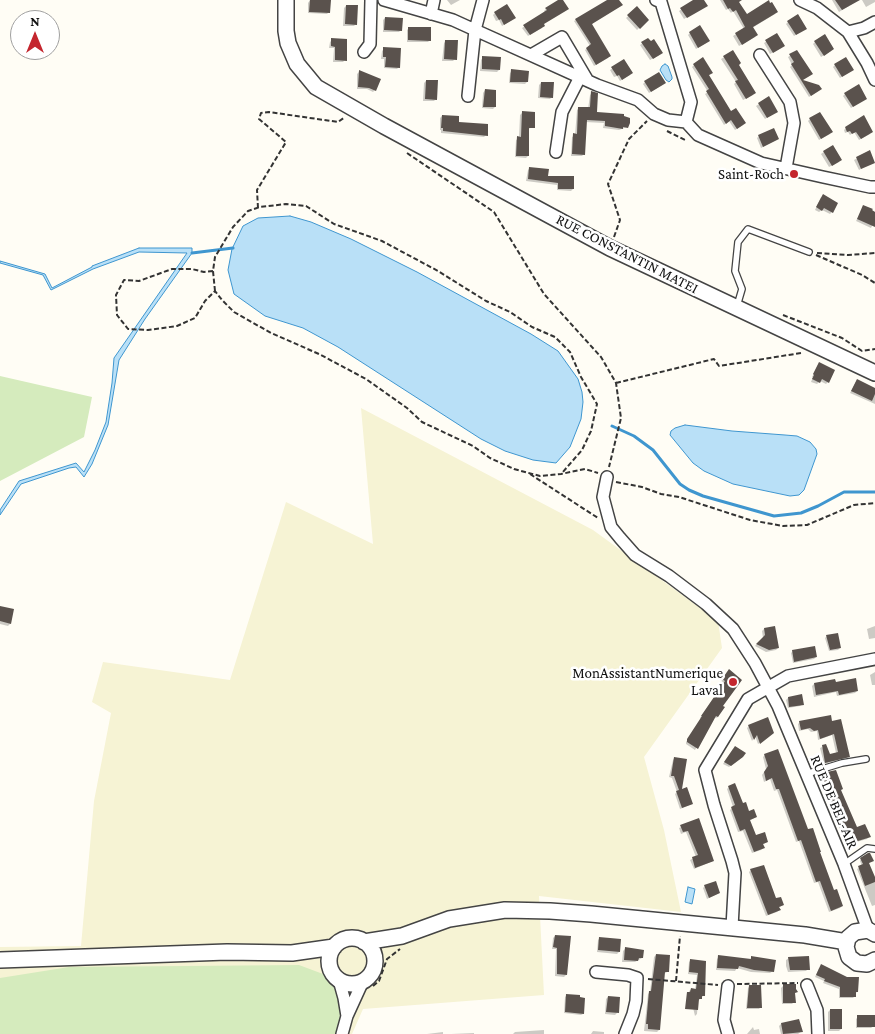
<!DOCTYPE html>
<html>
<head>
<meta charset="utf-8">
<style>
	body { margin:0 }
	#map { position:relative; width:875px; height:1034px; overflow:hidden; background:#fffdf5; font-family:"Crimson Pro",serif }
	canvas { display:block }
	.north { position:absolute; left:10px; top:10px; width:50px; height:50px; box-sizing:border-box; background:#fff; border:1px solid #a0a0a0; border-radius:50%; rotate:0deg; font-size:14px; font-weight:700; line-height:20px; text-align:center; color:#111 }
	.north::after { content:''; display:block; margin:auto; width:18px; height:22px; background:#c4262e; clip-path:polygon(50% 0,100% 100%,50% 72%,0 100%) }
</style>
</head>
<body>
<div id="map">
<canvas width="875" height="1034"></canvas>
<div class="north">N</div>
</div>
<script>
const ctx = document.querySelector('canvas').getContext('2d');
ctx.lineJoin = 'round';
function fillPath(path, color) { ctx.fillStyle = color; ctx.fill(path, 'evenodd'); }
const poly = rows => new Path2D(rows.map(r => 'M' + r).join(''));
function stroke(path, color, width, dash) { ctx.strokeStyle = color; ctx.lineWidth = width; ctx.lineCap = dash ? 'butt' : 'round'; ctx.setLineDash(dash || []); ctx.stroke(path); }
function write(font, color, halo, rows, align = 'center') {
  ctx.font = font + ' "Crimson Pro",serif'; ctx.lineWidth = 5; ctx.setLineDash([]); ctx.textBaseline = 'middle'; ctx.strokeStyle = halo; ctx.fillStyle = color; for (const [text, x, y, turn = 0] of rows) {
    ctx.save(); ctx.translate(x, y); ctx.rotate((+turn || 0) * Math.PI / 180); ctx.textAlign = isNaN(turn) ? turn : align; if (halo) ctx.strokeText(text, 0, 0); ctx.fillText(text, 0, 0); ctx.restore();
  }
}
const farmland = poly([
	[361,408,593,530,718,621,722,648,644,757,664,830,681,912,539,896,544,995,363,1009,352,1034,0,1034,0,947,81,946,94,801,111,713,92,702,103,662,230,680,286,502,373,544]
]);
const green = poly([
	[0,376,92,397,84,437,0,481],
	[299,965,339,980,345,1034,0,1034,0,978,69,967]
]);
const water = poly([
	[665,64,668,66,672,77,672,79,669,82,666,80,660,70,662,66,665,64],
	[290,216,311,222,351,239,417,272,531,334,558,351,578,379,582,392,583,402,581,419,570,447,556,463,533,460,505,451,481,439,338,347,303,328,265,316,234,294,228,270,232,249,243,226,258,218,290,216],
	[139,248,192,248,192,253,145,319,119,360,108,425,92,464,84,477,76,467,69,468,21,484,0,515,0,510,19,481,76,463,84,472,95,450,106,422,112,383,114,358,187,253,139,252,93,269,51,290,43,275,0,263,0,261,45,274,52,288,92,267,92,266,139,248],
	[685,425,732,431,785,435,797,436,810,442,816,449,817,454,804,490,799,495,790,496,733,484,704,471,693,463,670,435,671,431,675,428,685,425],
	[688,887,695,889,692,904,685,902,688,887]
]);
const shadow = poly([
	[310,0,330,0,329,12,327,14,308,13,308,3],
	[447,0,460,0,451,5],
	[560,0,562,0,542,24,542,28,528,36,522,28,545,13,544,11,546,9],
	[609,0,618,0,591,25,608,58,594,66,585,50,590,46,574,21],
	[695,0,702,0,704,7,684,19,679,11],
	[720,0,736,0,746,15,775,14,752,28,755,37,739,46,733,36,744,29,733,11,731,13,728,9,726,10],
	[832,0,848,0,849,6,839,12],
	[862,0,875,0,875,2,866,7],
	[346,6,356,24,354,26,343,26,344,8],
	[637,8,647,20,637,30,626,18],
	[495,13,512,20,502,26,499,20,496,21,493,15],
	[385,18,401,30,399,32,383,32,383,20],
	[788,22,803,30,794,36,786,24],
	[409,28,430,40,428,42,407,42,407,30],
	[690,33,706,43,696,49,688,35],
	[777,35,781,48,770,54,764,43],
	[648,39,659,55,650,60,640,45],
	[332,40,345,60,343,62,333,62,334,48,329,48,330,42],
	[446,41,455,59,453,61,442,61,444,43],
	[815,42,831,51,821,57,813,44],
	[384,49,399,67,397,69,384,68,384,59,381,59,382,51],
	[797,51,802,81,818,91,809,97,790,67,792,65,788,57],
	[733,52,738,65,753,95,743,100,734,84,736,82,721,59],
	[483,57,499,70,497,72,480,71,481,60],
	[624,61,630,75,620,81,617,76,614,77,610,70],
	[694,65,712,73,708,76,731,112,743,125,735,130,729,121,724,125,705,94,708,92,692,67],
	[835,65,850,71,840,78,833,67],
	[512,71,527,82,525,84,509,83,510,73],
	[359,72,375,90,373,92,367,89,357,89,357,74],
	[426,81,436,99,434,101,423,101,424,83],
	[645,82,662,85,649,93,643,84],
	[541,83,552,97,550,99,538,98,539,85],
	[485,90,495,107,493,109,482,108,483,93],
	[592,93,595,114,627,127,619,130,603,128,604,123,585,122,584,154,582,156,571,156,572,137,575,135,577,110,579,108,588,109,590,95],
	[845,94,863,100,851,108,843,96],
	[768,98,774,113,765,119,756,106],
	[522,113,533,127,528,129,528,156,526,158,515,157,516,140,519,138,520,115],
	[442,116,458,123,486,135,484,137,441,133,441,130,440,130,440,118],
	[810,119,830,134,819,140,808,121],
	[846,128,870,134,859,140,854,132,850,135,848,132,845,133,844,130],
	[759,136,778,139,761,148,757,138],
	[832,146,839,162,829,167,821,154],
	[869,152,874,162,859,170,854,160],
	[530,168,547,177,573,189,571,191,557,190,557,185,526,181,528,170],
	[821,197,832,212,830,214,822,210,819,212,815,210],
	[864,206,875,212,875,220,871,228,856,221],
	[818,366,828,382,826,384,820,381,817,384,811,382,813,377,812,377],
	[857,380,875,389,875,404,850,393],
	[0,607,10,624,8,626,0,624],
	[875,626,875,638,869,639,867,629],
	[774,627,778,648,776,650,766,652,755,646,763,638,762,631,764,629],
	[827,636,840,648,838,650,829,651,825,638],
	[793,651,816,657,814,659,793,663,791,653],
	[875,672,875,685,872,685,870,675],
	[727,673,722,706,718,717,716,718,714,717,695,750,686,744,686,742,701,719,700,718,724,683,721,681],
	[835,683,857,691,855,693,837,696,836,692,814,697,812,686,814,684],
	[788,698,802,704,800,706,788,708,786,700],
	[800,722,831,723,849,757,824,764,820,748,822,747,829,755,836,753,832,735,818,740,817,731,811,732,808,729,799,731,798,724],
	[749,726,770,735,758,744,755,736,752,741,747,728],
	[733,749,739,759,729,767,723,764],
	[765,755,819,853,833,892,842,906,840,908,829,912,818,882,814,883,799,841,796,842,777,790,774,791,770,779,764,782,762,775,766,769,763,757],
	[675,758,681,791,692,804,680,809,675,794,677,792,672,778,669,777,673,760],
	[828,774,840,791,856,829,869,837,867,839,846,845,821,782,826,779,826,776],
	[729,787,749,813,756,817,749,821,755,837,767,842,762,845,763,848,761,850,752,853,743,831,738,832,730,810,733,807,727,789],
	[698,820,713,861,694,869,690,860,696,857,686,832,681,834,679,828],
	[861,859,872,861,868,864,875,880,875,905,872,906,857,869,862,866,860,861],
	[751,870,776,900,783,905,778,908,779,910,777,912,766,916,749,872],
	[705,886,719,893,707,899,703,888],
	[555,936,566,975,564,977,555,976,556,949,552,949,553,938],
	[600,938,620,940,619,952,617,954,597,952,598,940],
	[625,949,642,958,635,962,622,962,623,951],
	[656,955,667,972,664,974,659,1030,657,1032,644,1031,648,994,650,992,654,957],
	[719,957,749,960,752,957,773,971,770,973,751,972,737,968,735,971,716,970,717,959],
	[789,958,808,969,806,971,788,972,786,966,786,960],
	[691,960,705,962,704,995,698,1001,697,1014,695,1016,689,991,691,990,695,990,697,975,688,974,689,962],
	[819,968,857,991,855,996,853,998,839,998,839,989,823,983,824,981,815,977],
	[750,986,761,1007,759,1009,746,1009,748,988],
	[783,986,794,993,794,1002,792,1004,782,1004,781,988],
	[567,995,578,998,583,1014,581,1015,564,1013,565,997],
	[608,997,617,1013,615,1015,605,1014,606,999],
	[830,1010,841,1029,839,1031,828,1031,828,1012],
	[858,1017,874,1026,871,1028,856,1028,856,1019],
	[781,1024,802,1031,798,1034,781,1034,779,1026],
	[753,1027,754,1030,759,1029,760,1034,747,1034],
	[544,1030,544,1034,513,1034,515,1032],
	[593,1031,604,1032,604,1034,591,1034],
	[443,1032,443,1034,445,1034,427,1034],
	[474,1033,474,1034,451,1034]
]);
const stream = poly([
	[192,253,233,248],
	[612,426,634,436,653,450,680,484,689,490,703,496,774,516,801,513,818,506,844,492,875,492]
]);
const building = poly([
	[310,0,331,0,330,13,309,12],
	[558,0,563,0,569,9,544,24,545,26,530,35,523,25,547,10,545,8],
	[607,0,619,0,623,5,592,24,611,56,596,65,586,48,591,44,575,19],
	[693,0,704,0,708,6,687,18,680,8],
	[723,0,742,0,739,2,747,14,769,0,770,3,772,2,778,12,753,27,758,35,742,45,735,33,745,27,736,10,733,12,730,8,728,9],
	[835,0,860,0,842,10],
	[507,4,516,18,504,25,501,19,499,20,494,12],
	[346,5,358,5,357,25,345,24],
	[637,6,649,20,640,29,627,15],
	[798,14,807,29,796,35,787,21],
	[385,17,403,18,402,31,384,30],
	[700,25,710,41,698,48,689,32],
	[408,27,431,27,431,41,408,40],
	[777,33,785,46,773,53,765,40],
	[825,34,834,49,824,56,814,41],
	[331,38,347,39,347,61,335,60,335,47,331,46],
	[648,38,651,41,654,39,663,53,653,59,641,42],
	[445,40,458,40,457,60,444,59],
	[383,47,401,48,400,68,385,67,386,57,383,57],
	[733,50,741,63,739,65,756,93,746,99,735,81,738,80,723,56],
	[797,50,813,74,803,80,819,85,822,89,811,96,791,64,794,62,789,54],
	[482,56,501,57,500,70,482,69],
	[703,57,713,73,709,75,731,111,736,108,746,123,737,129,731,120,726,124,706,91,709,89,693,64],
	[846,57,854,70,842,77,834,64],
	[624,59,633,73,622,80,619,75,617,76,611,67],
	[511,69,529,71,528,82,510,82],
	[359,70,381,79,376,91,369,88,358,87],
	[659,72,666,83,651,92,644,81],
	[426,80,438,80,437,100,425,99],
	[541,82,554,82,553,98,540,97],
	[859,84,867,99,853,107,844,93],
	[485,89,496,90,496,107,483,107],
	[591,91,598,93,597,112,624,114,624,116,630,118,630,123,628,128,623,127,623,129,605,126,605,121,587,120,585,155,572,154,573,133,577,134,578,107,590,107],
	[769,96,778,112,767,118,758,103],
	[522,111,535,112,535,128,529,128,529,156,516,156,517,136,521,137],
	[820,112,833,132,821,139,809,118],
	[442,115,459,116,459,122,488,124,488,136,443,131,443,128,441,128],
	[864,115,873,132,861,139,856,132,852,134,850,131,847,132,845,127],
	[774,128,779,139,763,147,758,135],
	[833,145,842,160,832,166,823,151],
	[870,150,875,163,861,169,856,157],
	[529,167,549,169,548,176,574,176,574,189,558,189,558,183,528,179],
	[823,194,838,203,833,213,824,208,822,211,816,207],
	[863,205,873,209,872,210,875,212,875,227,857,219],
	[819,362,835,370,829,383,822,379,820,383,812,379,814,375,813,374],
	[857,379,875,388,875,394,872,401,851,391],
	[0,606,14,609,11,624,0,621],
	[775,626,779,648,769,650,756,644,765,635,764,628],
	[838,633,841,648,830,650,826,635],
	[815,646,817,657,794,662,792,650],
	[729,669,742,680,723,706,725,707,718,717,716,716,698,749,687,742,687,739,702,716,701,716,725,681,722,679],
	[856,678,858,691,839,695,838,691,816,695,814,683,835,679,836,682],
	[802,694,804,705,789,707,788,697],
	[831,715,832,721,841,719,850,757,825,763,822,745,826,744,830,754,838,752,834,734,820,739,818,730,814,731,810,728,801,730,799,721],
	[768,717,774,733,760,744,757,735,754,740,748,725],
	[735,746,746,753,743,757,731,766,724,762],
	[778,749,808,829,813,828,821,852,820,852,834,890,837,889,843,906,831,911,820,881,816,882,801,840,798,841,779,789,776,789,772,778,766,781,764,772,768,766,764,754],
	[674,757,687,759,682,789,687,787,693,804,682,808,676,791,679,790,674,776,671,776],
	[836,770,843,789,841,790,857,827,865,824,871,837,848,844,822,779,828,777,827,772],
	[735,783,743,803,746,802,749,811,754,809,757,817,750,820,756,835,765,832,768,842,763,844,765,848,754,852,745,829,740,831,731,807,735,805,728,786],
	[699,818,714,861,695,868,692,857,698,855,688,831,683,832,680,825],
	[868,853,870,853,874,861,869,863,875,877,875,882,865,886,858,866,863,864,860,858],
	[764,865,776,898,781,897,784,905,779,907,781,910,768,915,750,869],
	[716,881,720,893,709,898,704,885],
	[555,935,571,936,567,975,557,974,557,948,553,947],
	[599,937,621,939,620,952,598,950],
	[625,947,644,950,643,958,639,958,638,961,624,960],
	[656,954,670,955,669,972,665,972,660,1030,648,1029,648,1024,646,1024,649,991,651,991],
	[718,955,751,959,751,956,776,960,774,972,754,970,739,966,738,969,717,968],
	[809,956,810,970,790,970,788,957],
	[690,959,706,961,705,996,702,996,702,999,699,999,698,1010,685,1009,687,992,690,992,691,988,696,989,698,973,689,972],
	[821,964,847,977,859,977,858,992,856,992,856,997,840,997,840,987,824,981,825,979,816,975],
	[783,984,796,984,796,989,798,992,795,993,796,1003,783,1003],
	[749,985,761,985,762,1008,747,1008],
	[566,994,580,995,580,997,585,998,584,1014,565,1012],
	[608,996,620,997,619,1013,606,1012],
	[830,1009,842,1009,842,1029,830,1029],
	[857,1015,875,1015,875,1027,857,1027],
	[799,1019,803,1032,783,1034,781,1023]
]);
const path = poly([
	[667,131,687,141],
	[407,153,494,212,544,294,601,357,616,383,621,418,609,467],
	[258,208,257,190,286,142,259,119,261,113,269,112,338,122,345,117],
	[614,237,620,220,608,184,629,139,647,121],
	[817,253,848,255,875,253],
	[816,255,862,275,875,283],
	[213,271,204,272,192,269,172,269,139,281,124,280,116,295,117,315,128,329,148,330,177,326,195,318,205,301,215,291,222,300,234,312,271,333,319,354,366,379,407,408,422,422,473,446,490,458,514,469,540,476,561,474,585,469,598,473],
	[215,291,213,271,215,257,233,227,248,211,260,207,286,204,306,206,334,224,382,241,438,271,486,301,510,312,532,327,555,337,570,352,581,377,597,404,591,431,582,450,562,473],
	[783,315,842,338,862,351,875,349],
	[616,383,714,359,719,366,801,353],
	[530,474,598,518],
	[616,482,642,487,661,494,679,497,750,520,783,526,807,525,854,505,875,503],
	[648,979,718,985],
	[676,981,680,936],
	[737,984,798,983],
	[373,986,379,981,387,959,400,949]
]);
const service = poly([
	[737,306,742,289,735,271,738,242,748,229,809,252],
	[806,774,842,763,866,759],
	[844,864,867,848,875,849]
]);
const minor = poly([
	[384,0,453,20,475,30,597,85,638,100,654,114,668,120,686,122,698,135,761,163,823,177,870,187,875,187],
	[656,0,661,2,691,102,686,122],
	[800,0,817,8,848,32,867,63,875,80],
	[431,14,434,0],
	[848,32,864,28,875,22],
	[364,52,370,44,371,0],
	[531,55,562,37,588,81],
	[760,55,790,102,794,123,786,168],
	[468,96,475,30,483,0],
	[556,152,562,112,580,77],
	[607,477,603,497,611,527,620,538,635,555,669,576,706,604,733,629,755,663,778,706,844,864,868,930],
	[732,927,735,873,732,861,714,805,705,770,748,699,788,676,875,659],
	[596,972,628,975,637,978,636,1001,633,1014,625,1034],
	[339,980,344,998,347,1016],
	[807,985,817,1010,818,1034],
	[728,986,724,1020,728,1034],
	[342,1034,347,1016,363,981]
]);
const tertiary = poly([
	[286,0,286,31,288,43,297,64,316,87,384,126,610,248,875,373],
	[875,934,868,930,855,932,848,938,846,947,849,957,857,963,867,964,875,960],
	'329 961a23 23 0 1 1 46 0a23 23 0 1 1-46 0Z',
	[364,942,402,936,449,919,505,910,550,911,591,914,805,935,847,942],
	[0,960,227,952,292,953,334,947]
]);
const markers = [
	[794,174,5,"#c4262e"],
	[733,682,5,"#c4262e"]
];
const poiNames = [
	["Saint-Roch",784,174],
	["MonAssistantNumerique",723,673],
	["Laval",723,690]
];
const streetNames = [
	["RUE CONSTANTIN MATEI",627,254,27],
	["RUE DE BEL-AIR",834,802,67]
];
fillPath(farmland, '#f6f3d4');
fillPath(green, '#d5ebbd');
fillPath(water, '#b9e0f7');
stroke(water, '#3f96cf', 1);
fillPath(shadow, '#0003');
stroke(stream, '#3f96cf', 3);
fillPath(building, '#5a524d');
stroke(service, '#444', 8);
stroke(minor, '#444', 14);
stroke(tertiary, '#444', 18);
stroke(path, '#333', 2, [5, 2.5]);
stroke(service, '#fff', 5.5);
stroke(minor, '#fff', 11);
stroke(tertiary, '#fff', 15);
for (const [x, y, r, color] of markers) { const dot = new Path2D(); dot.arc(x, y, r, 0, 2 * Math.PI); ctx.fillStyle = color; ctx.fill(dot); stroke(dot, '#fff', 2); }
write('15px', '#111', '#fff', poiNames, 'right');
write('15px', '#111', '#fff', streetNames);
</script>
</body>
</html>
